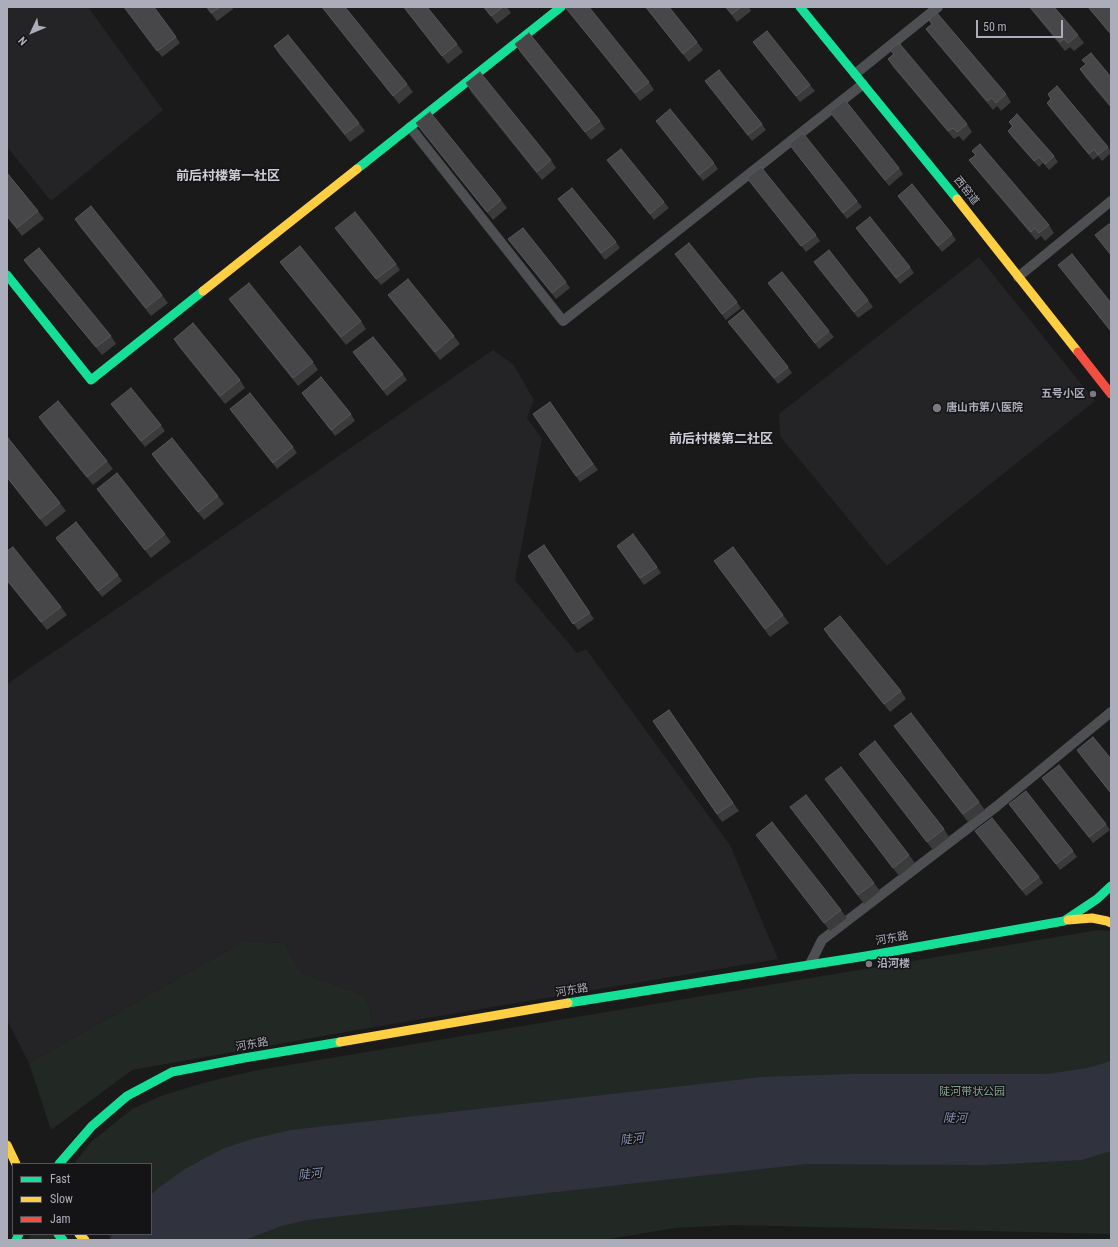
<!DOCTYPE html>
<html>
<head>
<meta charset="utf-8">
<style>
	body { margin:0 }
	#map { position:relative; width:1118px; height:1247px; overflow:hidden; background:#1a1a1a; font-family:"Roboto Condensed",sans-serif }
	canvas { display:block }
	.frame { position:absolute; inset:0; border:8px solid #acadba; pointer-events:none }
	.legend { position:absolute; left:12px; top:1163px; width:140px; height:72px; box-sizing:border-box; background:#141416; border:1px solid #515158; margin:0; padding:5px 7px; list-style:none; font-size:12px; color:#acadba }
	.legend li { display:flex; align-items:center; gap:8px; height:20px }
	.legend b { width:20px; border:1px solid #515158 }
	.north { position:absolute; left:12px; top:12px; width:40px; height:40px; -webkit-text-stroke:3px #141416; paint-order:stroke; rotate:226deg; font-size:11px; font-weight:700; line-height:16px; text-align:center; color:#acadba }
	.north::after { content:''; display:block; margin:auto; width:14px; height:18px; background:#acadba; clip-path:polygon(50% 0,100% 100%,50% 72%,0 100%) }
	.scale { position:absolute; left:976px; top:20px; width:87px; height:18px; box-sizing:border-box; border:2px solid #acadba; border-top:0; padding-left:5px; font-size:12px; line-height:14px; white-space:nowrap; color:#acadba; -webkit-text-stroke:3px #141416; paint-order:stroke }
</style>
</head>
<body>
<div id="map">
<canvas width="1118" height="1247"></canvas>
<div class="frame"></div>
<ul class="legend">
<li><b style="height:5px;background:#16e098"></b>Fast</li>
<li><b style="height:5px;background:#ffcf43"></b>Slow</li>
<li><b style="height:5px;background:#f24e42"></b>Jam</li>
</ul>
<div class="north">N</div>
<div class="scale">50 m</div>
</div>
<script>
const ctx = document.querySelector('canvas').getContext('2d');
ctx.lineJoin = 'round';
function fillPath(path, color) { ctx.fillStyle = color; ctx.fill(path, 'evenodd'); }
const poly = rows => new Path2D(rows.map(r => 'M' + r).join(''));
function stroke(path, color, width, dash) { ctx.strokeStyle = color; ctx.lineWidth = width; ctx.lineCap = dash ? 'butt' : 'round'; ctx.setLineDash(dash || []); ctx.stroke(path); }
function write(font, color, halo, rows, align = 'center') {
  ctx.font = font + ' "Roboto Condensed","Noto Sans SC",sans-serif'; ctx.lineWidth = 3; ctx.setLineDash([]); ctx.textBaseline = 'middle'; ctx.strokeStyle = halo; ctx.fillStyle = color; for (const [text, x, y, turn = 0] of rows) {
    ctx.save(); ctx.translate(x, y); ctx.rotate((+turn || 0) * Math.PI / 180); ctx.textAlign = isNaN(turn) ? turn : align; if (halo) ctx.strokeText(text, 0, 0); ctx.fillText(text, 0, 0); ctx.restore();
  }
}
const built = poly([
	[7,7,88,7,163,110,51,201,7,147],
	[979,257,1095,401,887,566,780,436,779,414],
	[493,350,513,364,534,400,527,418,542,439,515,580,577,653,586,649,730,845,778,959,374,1027,366,996,302,973,284,943,244,941,29,1063,7,1020,7,684]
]);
const green = poly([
	[1099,930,1111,931,1111,1234,732,1225,675,1228,603,1240,113,1240,107,1234,151,1234,151,1164,74,1164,90,1143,132,1109,161,1096,203,1083,253,1071],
	[244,941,284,943,302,973,366,996,374,1027,132,1070,51,1130,29,1063],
	[31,1234,61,1234,67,1240,28,1240]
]);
const water = poly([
	[1111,1061,1111,1151,1081,1160,985,1165,806,1164,307,1220,281,1226,245,1240,109,1240,113,1234,151,1234,151,1195,157,1189,185,1169,222,1149,252,1139,291,1130,763,1077,854,1074,1047,1074,1088,1068]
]);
const street = poly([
	[855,74,938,7],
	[410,127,563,321,863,84],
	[1018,277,1111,201],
	[810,964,822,940,997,806,1111,712]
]);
const fast = poly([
	[800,7,957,199],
	[357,169,561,7],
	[7,275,91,380,203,291],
	[568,1003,866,956,1064,921,1097,899,1111,886],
	[59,1164,92,1126,127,1096,172,1072,244,1058,340,1042],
	[58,1234,63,1240],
	[16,1240,19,1234]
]);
const slow = poly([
	[957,199,1078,352],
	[203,291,357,169],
	[1068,920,1092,918,1107,921,1111,923],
	[340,1042,568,1003],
	[7,1145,16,1164],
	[79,1234,85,1240]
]);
const jam = poly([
	[1078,352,1111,394]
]);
const wall = poly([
	[124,7,176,37,180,43,162,57],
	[206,7,232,7,233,9,217,21],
	[322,7,407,84,413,92,399,104,328,15],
	[403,7,427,7,457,44,463,52,448,64],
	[483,7,507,7,511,13,497,24],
	[565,7,649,82,654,90,640,101],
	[645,7,669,7,697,42,703,50,689,62],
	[725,7,749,7,751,11,737,22],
	[1029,7,1054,7,1078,35,1084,43,1074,51,1070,47,1065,51],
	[1088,7,1111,7,1111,35,1093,13],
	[929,20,1006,94,1011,102,1001,111,997,106,993,110,932,37,926,29,932,24],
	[753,42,810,85,815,91,800,102],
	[515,44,600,121,605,129,591,140,520,52],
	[274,46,359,123,365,131,350,142,279,54],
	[890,50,967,124,972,132,963,141,959,136,954,139,893,67,888,59,893,54],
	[1082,60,1111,77,1111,108,1085,77,1080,69,1086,64],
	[705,81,762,124,766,130,752,141],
	[466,83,551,160,556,168,542,180,471,92],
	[1048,94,1108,147,1111,152,1111,153,1102,161,1098,156,1093,160,1051,109,1047,103,1051,99],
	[830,112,899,168,903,174,889,186],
	[656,121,714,163,718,169,703,181],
	[1009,122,1054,156,1058,162,1049,170,1043,163,1039,167,1012,137,1008,131,1012,127],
	[416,123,501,200,507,208,493,220,422,131],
	[789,144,857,201,862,207,847,219],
	[972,151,1049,225,1054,233,1045,241,1041,236,1036,240,975,168,969,160,975,155],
	[607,160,664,202,669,208,654,220],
	[7,173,38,211,44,219,22,236,7,217],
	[747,178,816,235,820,241,806,252],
	[898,196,952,234,956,240,942,252],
	[558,199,616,242,620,248,605,260],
	[75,219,162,295,168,303,151,316,80,227],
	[335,228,396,264,400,270,381,285],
	[856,228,910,267,914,273,900,284],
	[508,239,566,282,570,288,556,299],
	[675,254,737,302,741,308,726,320],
	[24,260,111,336,116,344,102,355,30,268],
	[280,262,361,321,366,329,346,345,286,270],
	[814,262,868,300,873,307,858,318],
	[1058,265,1111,303,1111,332,1063,271],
	[768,283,829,331,834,337,819,349],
	[388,295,454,336,460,344,440,360,394,303],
	[229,299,313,362,318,370,298,386,235,307],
	[728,322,788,367,792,373,778,384],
	[174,339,240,380,245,388,225,404,179,347],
	[353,352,403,374,407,380,387,396],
	[302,393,351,414,355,421,335,436],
	[550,402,598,470,580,482,533,414],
	[111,404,161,425,165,431,145,447],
	[230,409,293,447,297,453,277,469],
	[39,417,107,461,113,469,93,485,44,425],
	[7,439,60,503,66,511,46,527,7,478],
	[152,454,218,496,224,504,204,520,157,462],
	[97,489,165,534,171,542,151,558,103,497],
	[56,538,118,575,122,581,102,597],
	[544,545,594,619,578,630,528,556],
	[617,546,657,567,661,573,644,585],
	[7,551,61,607,67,615,47,630,7,581],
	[720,569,783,615,789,623,770,637],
	[824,629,901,691,906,699,890,712,829,637],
	[669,710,739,811,722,822,653,721],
	[894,726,979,802,985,810,968,822],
	[1077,750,1111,759,1111,794,1081,756],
	[859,754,944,829,949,837,933,850],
	[1042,778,1106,824,1110,830,1093,843],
	[825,779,909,855,915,863,899,876],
	[1009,804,1073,851,1077,857,1060,870],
	[790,807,874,883,880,891,864,904],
	[975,831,1039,877,1043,883,1026,896],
	[756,835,841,910,847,918,830,931]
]);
const building = poly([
	[124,7,154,7,176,37,157,51,124,7],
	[207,7,220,7,211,13,207,7],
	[322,7,345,7,407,84,393,96,322,7],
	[404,7,427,7,457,44,442,56,404,7],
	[484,7,503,7,491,16,484,7],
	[565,7,589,7,649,82,635,93,565,7],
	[646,7,669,7,697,42,683,54,646,7],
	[726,7,741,7,732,14,726,7],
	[1030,7,1054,7,1078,35,1068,43,1064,39,1060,42,1030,7],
	[1088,7,1111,7,1111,34,1088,7],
	[937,13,1006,94,996,103,992,98,987,101,926,29,932,24,929,20,937,13],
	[767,31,810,85,796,96,753,42,767,31],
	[529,33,600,121,585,132,515,44,529,33],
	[288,35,359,123,345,134,274,46,288,35],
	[899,43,967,124,957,132,953,128,948,131,888,59,894,54,890,50,899,43],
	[1091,53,1111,77,1111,106,1080,69,1086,64,1082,60,1091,53],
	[719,70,762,124,748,135,705,81,719,70],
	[480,72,551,160,537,172,466,83,480,72],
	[1057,86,1108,147,1098,155,1094,149,1089,154,1047,103,1051,99,1048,94,1057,86],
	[845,100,899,168,885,180,830,112,845,100],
	[670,109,714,163,699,175,656,121,670,109],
	[430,112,501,200,487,212,416,123,430,112],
	[1017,114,1054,156,1045,164,1039,157,1034,161,1008,131,1013,126,1009,122,1017,114],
	[803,133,857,201,843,213,789,144,803,133],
	[980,144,1049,225,1039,233,1035,228,1031,232,969,160,976,155,972,151,980,144],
	[621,149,664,202,650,214,607,160,621,149],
	[761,167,816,235,801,246,747,178,761,167],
	[7,173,38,211,17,228,7,216,7,173],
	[912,184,952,234,938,246,898,196,912,184],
	[572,188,616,242,601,253,558,199,572,188],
	[91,206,162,295,146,308,75,219,91,206],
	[355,212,396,264,376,279,335,228,355,212],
	[870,217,910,267,896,278,856,228,870,217],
	[1109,224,1111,226,1111,255,1095,235,1109,224],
	[523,228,566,282,552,293,508,239,523,228],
	[689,243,737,302,722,314,675,254,689,243],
	[300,246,361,321,341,337,280,262,300,246],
	[39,248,111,336,96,347,24,260,39,248],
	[829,250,868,300,854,312,814,262,829,250],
	[1072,254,1111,303,1111,331,1058,265,1072,254],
	[782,272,829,331,815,343,768,283,782,272],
	[408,279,454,336,435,352,388,295,408,279],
	[249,283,313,362,293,378,229,299,249,283],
	[743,310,788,367,774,378,728,322,743,310],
	[193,323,240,380,220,396,174,339,193,323],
	[373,337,403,374,383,390,353,352,373,337],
	[321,377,351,414,331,430,302,393,321,377],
	[131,388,161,425,141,441,111,404,131,388],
	[250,393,293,447,273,463,230,409,250,393],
	[58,401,107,461,87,477,39,417,58,401],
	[550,402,593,464,576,476,533,414,550,402],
	[8,438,60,503,40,519,7,477,7,439,8,438],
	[172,438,218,496,198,512,152,454,172,438],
	[117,473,165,534,145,550,97,489,117,473],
	[76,522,118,575,98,591,56,538,76,522],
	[633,534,657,567,640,578,617,546,633,534],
	[544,545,590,613,573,624,528,556,544,545],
	[13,547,61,607,41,622,7,580,7,551,13,547],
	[733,547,783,615,765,629,714,561,733,547],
	[840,616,901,691,884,704,824,629,840,616],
	[669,710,733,803,717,814,653,721,669,710],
	[911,713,979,802,963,814,894,726,911,713],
	[1093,737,1111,759,1111,793,1077,750,1093,737],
	[875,741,944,829,927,842,859,754,875,741],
	[1059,765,1106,824,1089,837,1042,778,1059,765],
	[841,767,909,855,893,868,825,779,841,767],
	[1026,791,1073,851,1056,864,1009,804,1026,791],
	[806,795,874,883,858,895,790,807,806,795],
	[992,818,1039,877,1022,890,975,831,992,818],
	[772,822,841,910,824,923,756,835,772,822]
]);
const markers = [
	[1093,394,4,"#797a82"],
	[937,408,5,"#797a82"],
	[869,964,4,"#797a82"]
];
const streetNames = [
	["西窑道",966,191,51],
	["河东路",892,939,-10],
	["河东路",572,991,-9],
	["河东路",252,1045,-10]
];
const poiNames = [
	["五号小区",1085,394,"right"],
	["唐山市第八医院",946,408],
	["沿河楼",877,964]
];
const parkNames = [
	["陡河带状公园",972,1092]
];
const waterNames = [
	["陡河",955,1119],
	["陡河",632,1140,-6],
	["陡河",310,1175,-6]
];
const quarterNames = [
	["前后村楼第一社区",228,177],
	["前后村楼第二社区",721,440]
];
fillPath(built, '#242426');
fillPath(green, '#222924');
fillPath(water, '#30333d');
stroke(street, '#4e4f53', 10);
stroke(fast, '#16e098', 9);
stroke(slow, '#ffcf43', 9);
stroke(jam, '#f24e42', 9);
fillPath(wall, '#3b3b3c');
fillPath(building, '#474749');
stroke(building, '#57575b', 1);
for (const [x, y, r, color] of markers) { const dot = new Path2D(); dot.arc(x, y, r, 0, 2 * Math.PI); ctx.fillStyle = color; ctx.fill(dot); stroke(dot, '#141416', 1.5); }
write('11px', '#acadba', '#141416', streetNames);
write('bold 11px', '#acadba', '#141416', poiNames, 'left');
write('11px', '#85a38f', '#141416', parkNames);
write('italic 12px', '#8691b2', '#141416', waterNames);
write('bold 13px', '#cdcdd6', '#141416', quarterNames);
</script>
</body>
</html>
